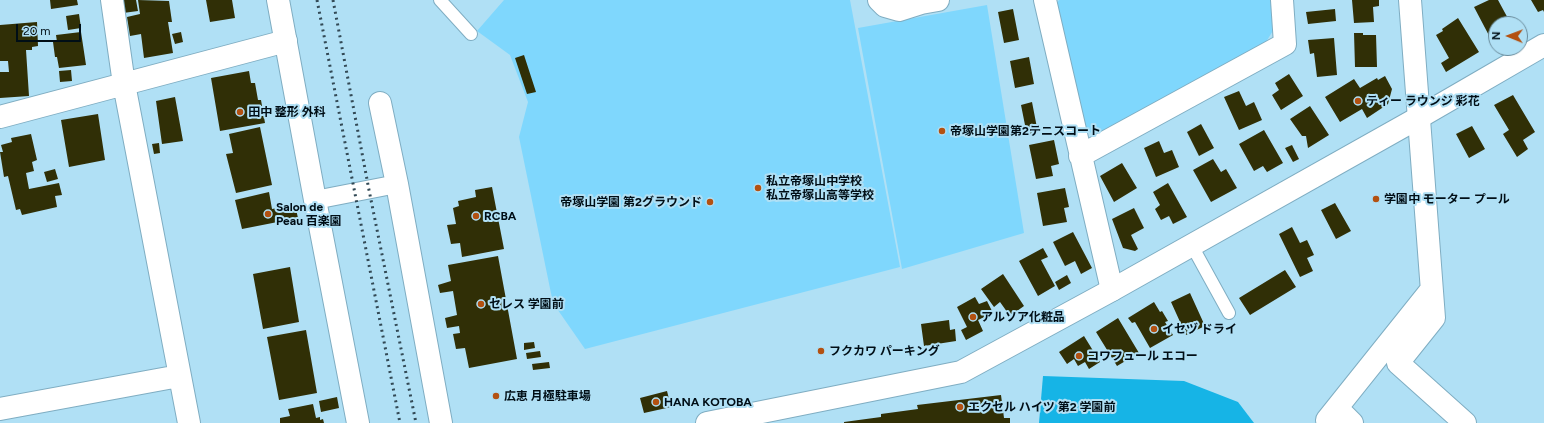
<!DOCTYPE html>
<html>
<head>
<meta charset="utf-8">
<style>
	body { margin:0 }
	#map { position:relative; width:1544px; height:423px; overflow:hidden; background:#b0e0f5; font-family:Figtree,sans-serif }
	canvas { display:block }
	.north { position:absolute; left:1488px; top:16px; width:40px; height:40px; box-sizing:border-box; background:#b0e0f5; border:1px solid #6a8c9c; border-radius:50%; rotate:271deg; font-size:11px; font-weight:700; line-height:16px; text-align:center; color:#000e16 }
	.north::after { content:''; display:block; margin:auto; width:14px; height:18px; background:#b35111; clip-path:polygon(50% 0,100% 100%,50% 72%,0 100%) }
	.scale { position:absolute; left:16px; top:24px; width:65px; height:18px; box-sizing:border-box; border:2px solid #000e16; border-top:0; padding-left:5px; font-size:12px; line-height:14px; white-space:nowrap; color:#000e16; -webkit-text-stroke:3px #b0e0f5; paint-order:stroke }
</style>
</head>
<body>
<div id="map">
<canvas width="1544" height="423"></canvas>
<div class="north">N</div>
<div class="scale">20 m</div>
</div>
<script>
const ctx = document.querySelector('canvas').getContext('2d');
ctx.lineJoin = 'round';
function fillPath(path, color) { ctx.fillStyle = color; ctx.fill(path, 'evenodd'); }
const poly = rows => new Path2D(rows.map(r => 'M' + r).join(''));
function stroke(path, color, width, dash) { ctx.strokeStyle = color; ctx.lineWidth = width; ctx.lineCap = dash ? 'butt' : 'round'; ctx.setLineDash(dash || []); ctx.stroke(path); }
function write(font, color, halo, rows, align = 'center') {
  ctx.font = font + ' Figtree,"Noto Sans JP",sans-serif'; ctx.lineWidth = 4; ctx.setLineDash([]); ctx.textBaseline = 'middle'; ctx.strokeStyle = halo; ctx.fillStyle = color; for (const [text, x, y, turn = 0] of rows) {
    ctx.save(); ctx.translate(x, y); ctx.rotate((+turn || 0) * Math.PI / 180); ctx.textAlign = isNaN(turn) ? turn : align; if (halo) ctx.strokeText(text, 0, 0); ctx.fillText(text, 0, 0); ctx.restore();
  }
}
const green = poly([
	[504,0,850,0,900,267,585,349,553,303,519,137,528,102,510,55,477,31],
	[1059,0,1272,0,1274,29,1266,42,1099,136,1084,130,1055,6],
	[987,5,1024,233,902,269,858,28]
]);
const forest = poly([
	[1043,376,1184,381,1238,402,1254,423,1039,423]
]);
const building = poly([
	[50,0,77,0,78,5,51,9],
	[123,0,136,0,138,11,123,13],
	[138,0,169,1,172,22,168,22,173,53,144,58,141,34,130,36,127,17,140,14],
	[206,0,232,0,235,18,210,22],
	[1352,0,1379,0,1379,6,1373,7,1374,22,1354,23],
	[1489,0,1498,0,1511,24,1496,24,1496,43,1494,45,1474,7],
	[1531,0,1544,0,1544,12,1543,10,1538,12],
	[1013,9,1019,40,1004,43,998,12],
	[1335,9,1336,21,1308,24,1306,12],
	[79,14,81,28,68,30,66,16],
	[1458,18,1479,52,1446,72,1441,63,1449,58,1436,35,1443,31,1442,29],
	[37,22,38,46,32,47,32,50,26,50,29,96,0,98,0,72,9,72,8,61,0,61,0,25],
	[81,32,86,65,59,68,57,57,55,57,53,42,57,42,56,35],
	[181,32,183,42,175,44,172,34],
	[1354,33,1363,33,1363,35,1376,35,1377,67,1355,67],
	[1334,38,1337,75,1317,77,1314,53,1310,54,1308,40],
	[524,55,536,92,527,94,515,58],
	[1029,57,1034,84,1015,88,1010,61],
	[71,70,72,81,60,82,59,71],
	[249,71,251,83,255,83,258,100,261,100,265,123,220,131,211,78],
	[1289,74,1303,96,1281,110,1272,95,1279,90,1275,83],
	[1385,76,1392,89,1388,104,1367,118,1362,109,1340,122,1325,97,1354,79,1360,88,1377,78,1378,80],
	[1239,91,1246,106,1254,102,1262,120,1239,130,1224,97],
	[1513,95,1535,132,1523,140,1528,149,1517,157,1503,134,1509,130,1494,105],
	[175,97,183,141,162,144,156,101],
	[1032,102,1038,133,1027,135,1021,105],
	[1310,106,1329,135,1308,148,1306,136,1302,136,1290,119],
	[98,114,105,160,69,167,61,120],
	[1201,124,1214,148,1199,156,1187,132],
	[1472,126,1485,149,1469,158,1456,134],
	[260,127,272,185,236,193,226,154,233,153,229,134],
	[1264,130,1283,163,1267,172,1263,166,1254,171,1239,144],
	[31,134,37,160,32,162,34,171,26,173,29,189,59,183,62,195,55,196,57,207,22,215,20,209,16,210,8,176,4,177,0,152,3,152,1,145,12,142,11,138],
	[1054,140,1059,164,1051,166,1053,176,1036,179,1029,145],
	[1159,141,1164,153,1172,150,1179,167,1156,177,1144,148],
	[159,143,160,153,154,154,152,144],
	[1292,145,1299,159,1293,162,1285,148],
	[1213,159,1221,172,1226,169,1237,188,1211,202,1193,170],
	[1122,163,1137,188,1114,202,1100,176],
	[55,169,58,179,47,182,44,172],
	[1168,183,1187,217,1173,224,1169,216,1161,220,1155,209,1160,205,1153,192],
	[492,187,504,249,462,257,460,243,451,244,447,225,456,224,453,208,459,206,458,201,476,197,475,190],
	[1065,188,1069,207,1064,208,1067,222,1043,226,1037,193],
	[269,192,272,209,295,205,298,218,242,229,235,200],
	[1335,203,1351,231,1336,239,1321,210],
	[1134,208,1144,228,1131,235,1138,249,1135,251,1123,248,1112,219],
	[1292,227,1300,243,1307,240,1314,255,1307,258,1313,271,1300,277,1279,234],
	[1073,232,1092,268,1081,274,1075,261,1065,266,1053,242],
	[1043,248,1048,257,1041,260,1055,286,1038,296,1019,261],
	[498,256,517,359,469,368,465,348,456,349,453,334,460,333,459,326,447,328,445,318,457,315,453,291,440,293,438,285,451,281,448,265],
	[290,267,299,322,263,329,253,274],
	[1285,270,1296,287,1250,315,1239,298],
	[1003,274,1024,306,1010,316,1000,302,994,307,981,289],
	[1067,275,1071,283,1059,290,1055,282],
	[1190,293,1205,326,1186,335,1171,302],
	[975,297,979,304,987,301,993,313,978,320,983,331,966,340,961,330,967,327,957,307],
	[1154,302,1160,312,1162,311,1168,321,1165,322,1173,335,1150,348,1135,322,1132,323,1128,318],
	[1118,318,1139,353,1117,366,1096,332],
	[949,320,950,330,955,329,956,341,924,346,921,324],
	[306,330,317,393,279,400,267,337],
	[1084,336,1100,362,1089,369,1085,362,1078,366,1074,359,1067,364,1059,352],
	[534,342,535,348,524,350,524,343],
	[540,351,541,357,527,359,526,353],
	[549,362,550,368,533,370,532,364],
	[667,391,671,407,644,413,640,398],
	[1001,395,1004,418,1010,418,1010,423,844,423,844,422,881,417,881,414,918,409,917,405],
	[337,397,339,408,321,412,319,401],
	[313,404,316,418,320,417,320,420,323,419,324,423,280,423,280,418,290,416,288,409]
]);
const service = poly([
	[440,0,471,34],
	[1191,244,1229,313]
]);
const pedestrian = poly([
	[315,200,397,184]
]);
const minor = poly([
	[112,0,124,84,189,423],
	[879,0,885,6,899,10,921,3,938,0],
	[1045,0,1112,290],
	[1410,0,1434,318,1398,363,1465,423],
	[0,117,286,41],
	[1080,156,1285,44,1282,0],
	[1337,408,1352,423],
	[0,409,179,376],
	[1327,420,1431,290]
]);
const tertiary = poly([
	[278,0,315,200,358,423],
	[380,103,397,184,441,423],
	[707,423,961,372,1112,290,1418,118,1544,45]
]);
const rail = poly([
	[317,0,400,423],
	[333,0,369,190,416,423]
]);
const markers = [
	[1358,101,4,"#b35111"],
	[240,112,4,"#b35111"],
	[942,131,4,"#b35111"],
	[758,188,4,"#b35111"],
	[1376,199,4,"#b35111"],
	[710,202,4,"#b35111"],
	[268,214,4,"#b35111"],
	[476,216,4,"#b35111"],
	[481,304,4,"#b35111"],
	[973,317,4,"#b35111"],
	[1154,329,4,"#b35111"],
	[821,351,4,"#b35111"],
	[1079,356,4,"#b35111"],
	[496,396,4,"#b35111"],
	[656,402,4,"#b35111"],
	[960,407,4,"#b35111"]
];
const poiNames = [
	["ティー ラウンジ 彩花",1366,101],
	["田中 整形 外科",248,112],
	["帝塚山学園第2テニスコート",950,131],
	["私立帝塚山中学校",766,181],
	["私立帝塚山高等学校",766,195],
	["学園中 モーター プール",1384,199],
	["帝塚山学園 第2グラウンド",702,202,"right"],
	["Salon de",276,207],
	["Peau 百楽園",276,221],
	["RCBA",484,216],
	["セレス 学園前",489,304],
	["アルソア化粧品",981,317],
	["イセヅ ドライ",1162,329],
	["フクカワ パーキング",829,351],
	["コワフュール エコー",1087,356],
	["広恵 月極駐車場",504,396],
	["HANA KOTOBA",664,402],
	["エクセル ハイツ 第2 学園前",968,407]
];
fillPath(green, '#7fd7fd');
fillPath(forest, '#16b4e6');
fillPath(building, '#302f06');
stroke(service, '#7fadc2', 14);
stroke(pedestrian, '#7fadc2', 20);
stroke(minor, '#7fadc2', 24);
stroke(tertiary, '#7fadc2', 24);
stroke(service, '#fff', 12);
stroke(pedestrian, '#fff', 18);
stroke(minor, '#fff', 22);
stroke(tertiary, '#fff', 22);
stroke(rail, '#324955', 3, [2, 4]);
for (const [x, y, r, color] of markers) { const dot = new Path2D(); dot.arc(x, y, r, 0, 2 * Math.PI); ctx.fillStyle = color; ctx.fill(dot); stroke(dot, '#b0e0f5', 1.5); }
write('bold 12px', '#000e16', '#b0e0f5', poiNames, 'left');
</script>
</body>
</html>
